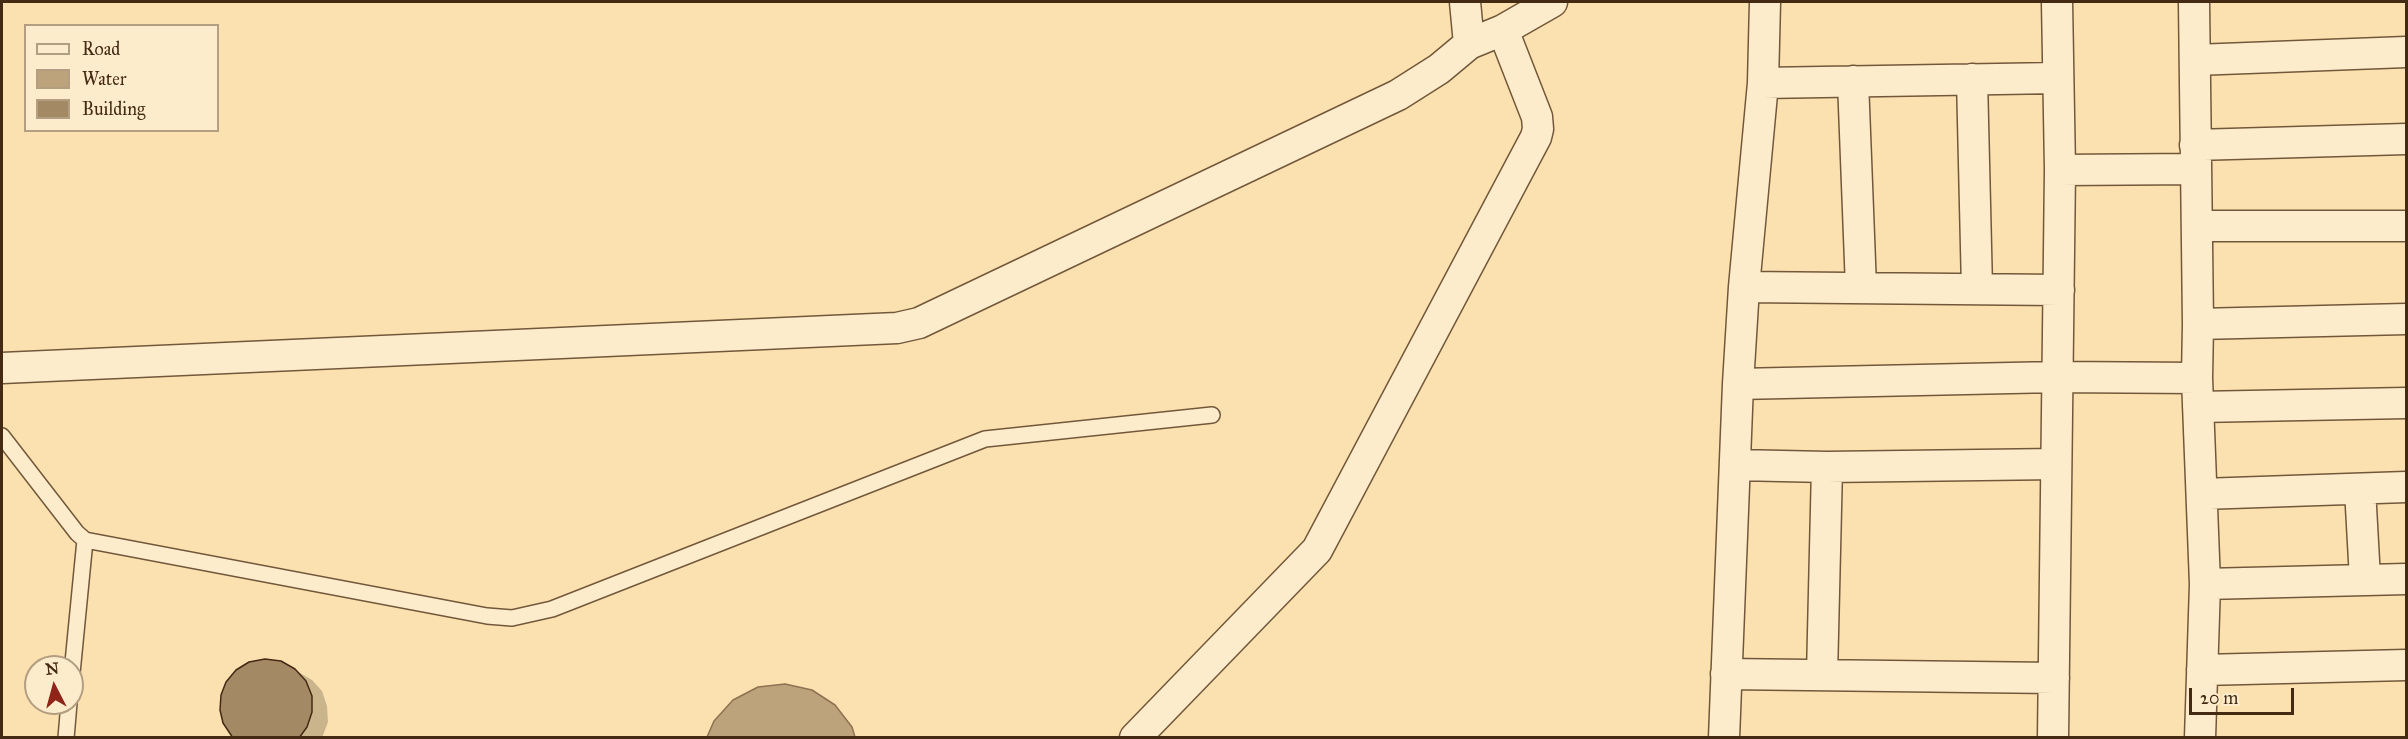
<!DOCTYPE html>
<html>
<head>
<meta charset="utf-8">
<style>
	body { margin:0 }
	#map { position:relative; width:2408px; height:739px; overflow:hidden; background:#fce1b0; font-family:"IM FELL Great Primer",serif }
	canvas { display:block }
	.frame { position:absolute; inset:0; border:3px solid #442a13; pointer-events:none }
	.legend { position:absolute; left:24px; top:24px; width:195px; height:108px; box-sizing:border-box; background:#fdeccc; border:2px solid #b39e82; margin:0; padding:8px 10px; list-style:none; font-size:18px; color:#442a13 }
	.legend li { display:flex; align-items:center; gap:12px; height:30px }
	.legend b { width:30px; border:2px solid #b39e82 }
	.north { position:absolute; left:24px; top:655px; width:60px; height:60px; box-sizing:border-box; background:#fdeccc; border:2px solid #b39e82; border-radius:50%; rotate:354deg; font-size:16px; font-weight:700; line-height:24px; text-align:center; color:#442a13 }
	.north::after { content:''; display:block; margin:auto; width:21px; height:27px; background:#8f2418; clip-path:polygon(50% 0,100% 100%,50% 72%,0 100%) }
	.scale { position:absolute; left:2189px; top:688px; width:105px; height:27px; box-sizing:border-box; border:3px solid #442a13; border-top:0; padding-left:8px; font-size:18px; line-height:21px; white-space:nowrap; color:#442a13; -webkit-text-stroke:4px #fdeccc; paint-order:stroke }
</style>
</head>
<body>
<div id="map">
<canvas width="2408" height="739"></canvas>
<div class="frame"></div>
<ul class="legend">
<li><b style="height:8px;background:#fdeccc"></b>Road</li>
<li><b style="height:16px;background:#bda37b"></b>Water</li>
<li><b style="height:16px;background:#a48965"></b>Building</li>
</ul>
<div class="north">N</div>
<div class="scale">20 m</div>
</div>
<script>
const ctx = document.querySelector('canvas').getContext('2d');
ctx.lineJoin = 'round';
function fillPath(path, color) { ctx.fillStyle = color; ctx.fill(path, 'evenodd'); }
const poly = rows => new Path2D(rows.map(r => 'M' + r).join(''));
function stroke(path, color, width, dash) { ctx.strokeStyle = color; ctx.lineWidth = width; ctx.lineCap = dash ? 'butt' : 'round'; ctx.setLineDash(dash || []); ctx.stroke(path); }
const water = poly([
	[785,684,812,690,835,705,852,727,855,737,707,737,714,721,733,700,758,687,785,684]
]);
const shadow = poly([
	[295,670,312,680,322,691,327,706,328,722,322,738,236,738]
]);
const building = poly([
	[265,659,281,661,295,669,306,681,312,696,312,712,307,727,299,738,233,738,223,723,220,710,221,695,226,682,236,670,249,662,265,659]
]);
const lane = poly([
	[2,436,77,533,85,540,487,616,512,618,552,609,985,439,1212,415],
	[72,673,85,540],
	[66,738,69,703]
]);
const street = poly([
	[1465,2,1469,44],
	[2194,2,2198,324,2197,378,2205,584,2200,738],
	[2195,60,2406,52],
	[1972,79,1977,289],
	[1853,81,1861,288],
	[1763,83,2057,78],
	[2195,145,2406,139],
	[2060,170,2196,169],
	[2197,226,2406,226],
	[1744,287,2059,290],
	[2198,324,2406,319],
	[2,368,897,328,919,323,1398,95,1439,69,1469,44,1503,30,1552,2],
	[1738,384,2056,377,2197,378],
	[2198,407,2406,403],
	[1736,465,1827,467,2056,464],
	[2360,489,2365,579],
	[2202,494,2406,487],
	[2205,584,2406,579],
	[2202,670,2406,665],
	[1726,674,2054,678],
	[1822,675,1827,467],
	[1135,738,1317,550,1536,137,1538,129,1537,117,1503,30],
	[1724,738,1738,384,1744,287,1763,83,1765,2],
	[2053,738,2060,170,2057,2]
]);
fillPath(water, '#bda37b');
stroke(water, '#8d7351', 1.5);
fillPath(shadow, '#0003');
fillPath(building, '#a48965');
stroke(building, '#442a13', 1.5);
stroke(lane, '#72583a', 18);
stroke(street, '#72583a', 33);
stroke(lane, '#fdeccc', 15);
stroke(street, '#fdeccc', 30);
</script>
</body>
</html>
